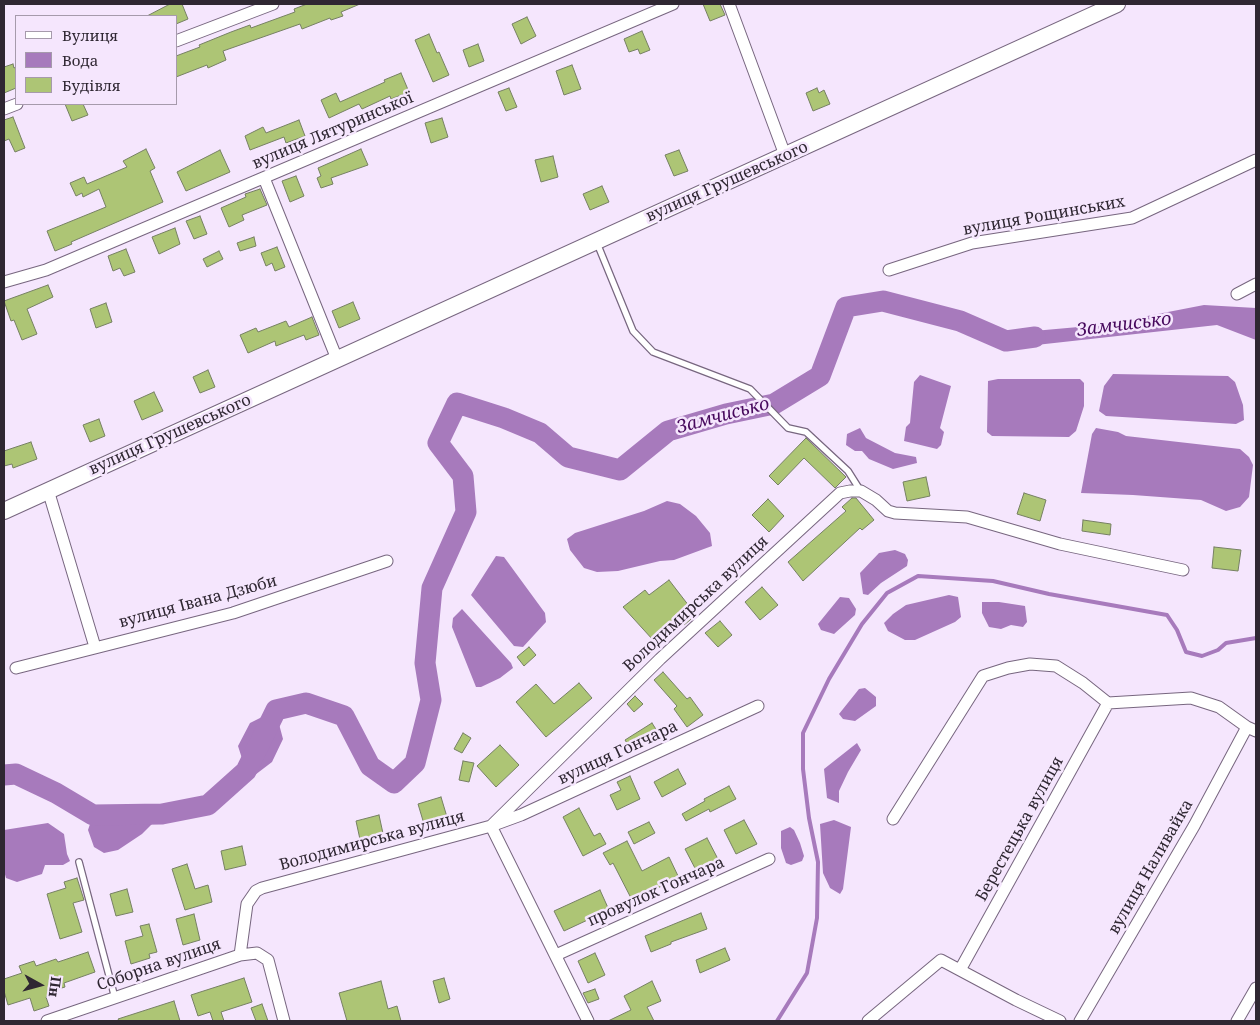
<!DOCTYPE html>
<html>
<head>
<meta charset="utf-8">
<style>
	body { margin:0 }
	#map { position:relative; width:1260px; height:1025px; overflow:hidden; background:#f5e6fd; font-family:"Noto Serif",serif }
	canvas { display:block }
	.frame { position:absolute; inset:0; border:5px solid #2f2732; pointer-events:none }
	.legend { position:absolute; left:15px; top:15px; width:162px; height:90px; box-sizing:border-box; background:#f5e6fd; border:1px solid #a69aac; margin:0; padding:6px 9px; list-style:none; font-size:15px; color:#2f2732 }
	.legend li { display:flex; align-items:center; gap:10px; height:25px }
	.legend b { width:25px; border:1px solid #a69aac }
	.north { position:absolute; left:15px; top:960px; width:50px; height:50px; -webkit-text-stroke:4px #f5e6fd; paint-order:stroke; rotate:97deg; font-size:14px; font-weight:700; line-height:20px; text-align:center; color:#2f2732 }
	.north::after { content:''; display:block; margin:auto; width:18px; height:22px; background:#2f2732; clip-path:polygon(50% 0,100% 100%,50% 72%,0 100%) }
</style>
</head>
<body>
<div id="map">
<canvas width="1260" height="1025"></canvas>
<div class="frame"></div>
<ul class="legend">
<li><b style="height:6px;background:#fff"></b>Вулиця</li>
<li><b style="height:14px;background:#a77abc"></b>Вода</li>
<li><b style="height:14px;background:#adc575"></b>Будівля</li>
</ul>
<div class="north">Пн</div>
</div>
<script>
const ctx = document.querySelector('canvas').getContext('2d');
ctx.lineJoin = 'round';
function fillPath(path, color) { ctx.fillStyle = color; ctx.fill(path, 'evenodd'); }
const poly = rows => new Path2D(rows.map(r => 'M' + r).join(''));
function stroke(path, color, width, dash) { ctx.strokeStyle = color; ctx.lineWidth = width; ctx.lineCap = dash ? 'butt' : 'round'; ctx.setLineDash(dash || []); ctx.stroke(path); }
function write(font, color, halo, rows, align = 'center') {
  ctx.font = font + ' "Noto Serif",serif'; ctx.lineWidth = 5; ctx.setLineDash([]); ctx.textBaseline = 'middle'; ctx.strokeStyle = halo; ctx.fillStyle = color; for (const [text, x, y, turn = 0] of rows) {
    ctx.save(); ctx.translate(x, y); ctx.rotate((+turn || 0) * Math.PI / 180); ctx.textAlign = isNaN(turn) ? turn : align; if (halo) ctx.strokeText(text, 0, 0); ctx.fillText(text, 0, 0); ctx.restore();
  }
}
const water = poly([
	[1204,305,1256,308,1256,342,1256,340,1217,325,1018,347,1006,341,1011,333,1101,325],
	[1113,374,1228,376,1235,382,1243,405,1244,420,1236,424,1106,416,1099,411,1104,386],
	[920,375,951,386,940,428,944,432,941,445,937,449,904,441,906,427,910,423,914,382],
	[998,379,1080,379,1084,383,1084,406,1076,431,1069,437,992,436,987,432,988,381],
	[860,428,866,438,895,453,916,457,917,463,893,469,869,459,862,451,855,451,846,445,847,434],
	[1096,428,1118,432,1126,436,1240,449,1249,457,1253,465,1249,497,1240,507,1226,511,1201,500,1133,495,1081,493,1092,434],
	[667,501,680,504,696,516,710,533,712,546,674,560,660,561,618,571,597,572,584,568,570,550,567,539,575,533,644,511],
	[895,550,905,554,908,560,907,566,881,583,868,595,863,594,860,573,879,553],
	[496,556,504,557,545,613,546,622,523,647,514,646,471,595],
	[949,595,958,597,961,617,955,622,915,640,905,640,888,631,884,623,893,614,906,605],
	[840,597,849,598,856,609,855,615,834,634,821,630,818,624],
	[982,602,999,602,1025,606,1027,622,1023,627,1011,625,1001,629,989,627,982,613],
	[462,609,511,663,513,668,500,678,481,687,476,687,452,627,453,618],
	[865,688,876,697,876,706,855,721,843,719,839,714,859,689],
	[276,710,280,716,279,724,283,739,272,762,251,778,246,771,238,746,250,723],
	[857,743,861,750,848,772,839,791,839,803,827,798,824,769],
	[134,809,162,814,142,834,118,850,104,853,94,847,88,830,93,815],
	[834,820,851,827,843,889,840,894,830,888,823,873,820,824],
	[48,823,64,834,67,854,70,861,63,865,45,865,42,874,17,882,6,878,4,871,4,830],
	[790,827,794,830,800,843,804,856,802,861,791,865,786,863,781,848,781,831]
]);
const stream = poly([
	[777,1021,807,973,817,918,818,862,809,818,803,769,803,733,829,679,862,624,887,593,918,576,993,581,1049,594,1167,615,1177,630,1186,652,1202,656,1218,650,1226,643,1256,638]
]);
const river = poly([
	[4,775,16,774,56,793,93,815,162,814,208,805,246,771,276,710,306,703,344,716,370,766,394,783,415,763,431,700,425,663,432,588,466,512,463,476,438,443,457,403,504,418,540,433,568,457,620,470,668,431,726,414,774,404,820,376,846,307,883,301,960,321,1006,341,1035,337]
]);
const building = poly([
	[170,4,182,4,188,19,176,24,176,16,147,16,170,4],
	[307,4,360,4,341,12,343,16,331,20,330,18,302,29,300,24,223,51,226,60,208,68,207,65,176,77,176,56,200,47,199,45,231,32,250,25,251,28,295,12,294,9,307,4],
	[703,4,720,4,725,15,710,21,703,4],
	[527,17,536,36,521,44,512,24,527,17],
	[642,31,650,50,640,54,638,49,629,52,624,39,642,31],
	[429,34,437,53,439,52,449,75,433,82,415,40,429,34],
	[478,44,484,61,469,67,463,50,478,44],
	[13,64,14,68,16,67,16,88,4,93,4,67,13,64],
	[572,65,581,89,564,95,556,71,572,65],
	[401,73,409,92,391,99,390,96,362,109,359,104,329,118,321,100,336,93,340,102,385,82,384,80,401,73],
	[509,88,517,107,506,111,498,92,509,88],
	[817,88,819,93,824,90,830,104,813,111,806,93,817,88],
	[65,104,83,104,88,115,72,121,65,104],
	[13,117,25,148,15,152,9,139,4,141,4,120,13,117],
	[442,118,448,137,431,143,425,123,442,118],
	[299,120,305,136,286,143,284,137,250,150,245,136,263,127,266,133,299,120],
	[146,149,155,168,150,171,163,202,71,242,72,244,55,251,47,231,106,207,99,189,83,197,82,193,76,196,70,183,84,177,87,184,127,167,123,161,146,149],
	[361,149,368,165,331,178,333,184,321,188,317,178,321,176,318,168,361,149],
	[220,150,230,172,186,191,177,172,220,150],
	[679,150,688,171,674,176,665,155,679,150],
	[553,156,558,177,541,182,535,160,553,156],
	[296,176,304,196,290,202,282,181,296,176],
	[602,186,609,202,590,210,583,194,602,186],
	[260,189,267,205,242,215,244,220,229,227,221,208,246,197,245,194,260,189],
	[200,216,207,234,194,239,186,221,200,216],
	[175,228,180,244,159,254,152,237,175,228],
	[254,237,256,246,240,251,237,243,254,237],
	[277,247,285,267,275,271,272,263,266,266,261,253,277,247],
	[126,249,135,272,124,276,120,268,113,271,108,256,126,249],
	[219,251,223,259,207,267,203,259,219,251],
	[48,285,53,297,27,309,37,334,22,340,14,320,11,321,4,301,48,285],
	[353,302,360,319,339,328,332,311,353,302],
	[106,303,112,322,96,328,90,309,106,303],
	[312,317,319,335,306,340,304,335,276,346,275,341,248,353,240,335,256,328,258,332,286,321,289,327,312,317],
	[208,370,215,387,200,393,193,377,208,370],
	[154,392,163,411,142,420,134,401,154,392],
	[99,419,105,436,90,442,83,425,99,419],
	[806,438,846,477,835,488,804,458,778,485,769,476,806,438],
	[31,442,37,459,13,468,12,464,4,466,4,451,31,442],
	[926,477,930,496,907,501,903,482,926,477],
	[1024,493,1046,500,1040,521,1017,514,1024,493],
	[852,498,856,498,874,520,862,530,860,528,803,581,788,562,846,511,842,507,852,498],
	[768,499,784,516,769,532,752,515,768,499],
	[1083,520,1111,524,1110,535,1082,531,1083,520],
	[1214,547,1241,550,1238,571,1212,568,1214,547],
	[669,580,696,615,684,625,678,618,653,640,623,607,645,590,649,595,669,580],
	[762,587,778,605,760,620,745,602,762,587],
	[720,621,732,635,718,647,705,633,720,621],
	[529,647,536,655,524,666,517,657,529,647],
	[663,672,687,699,690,697,703,715,687,727,674,709,677,706,654,680,663,672],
	[579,683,592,698,546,737,516,702,536,684,554,704,579,683],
	[635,696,643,704,634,712,627,704,635,696],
	[652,723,659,734,632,751,625,740,652,723],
	[463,733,471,738,462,753,454,749,463,733],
	[500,745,519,765,496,787,477,766,500,745],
	[463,761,474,763,469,782,459,780,463,761],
	[678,769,686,784,662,797,654,782,678,769],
	[630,776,640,799,617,810,610,795,621,790,617,782,630,776],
	[729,786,736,799,710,812,709,809,686,821,682,814,705,801,704,799,729,786],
	[441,797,447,817,424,824,418,804,441,797],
	[579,808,594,836,600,833,606,844,583,856,563,817,579,808],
	[379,815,384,838,361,844,356,821,379,815],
	[744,820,757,844,736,854,724,830,744,820],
	[649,822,655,833,634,844,628,832,649,822],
	[707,838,719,861,697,872,685,849,707,838],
	[627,841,642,871,669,857,679,878,632,900,613,863,610,865,603,853,627,841],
	[242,846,246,865,225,870,221,851,242,846],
	[187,864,195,889,208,885,212,902,185,910,172,869,187,864],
	[77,878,84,900,73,903,82,932,60,939,47,894,66,888,64,882,77,878],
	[127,889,133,912,116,916,110,894,127,889],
	[600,890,609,910,564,931,554,911,600,890],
	[701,913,707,929,671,942,671,944,651,952,645,936,701,913],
	[194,914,200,940,183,945,176,919,194,914],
	[149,924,157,952,149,954,150,958,131,964,125,941,143,936,140,926,149,924],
	[725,948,730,960,700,973,696,960,725,948],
	[88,952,95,972,64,983,65,987,55,990,56,994,46,997,49,1006,34,1011,30,998,8,1005,4,991,4,979,22,973,19,966,34,961,36,966,56,959,58,962,88,952],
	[595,953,605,975,588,983,578,961,595,953],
	[244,978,252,1002,221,1012,224,1021,213,1021,210,1012,198,1016,191,995,244,978],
	[444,978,450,999,439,1003,433,981,444,978],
	[381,981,388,1009,397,1006,401,1021,347,1021,339,993,381,981],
	[652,981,661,1001,647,1007,654,1021,608,1021,631,1010,624,996,652,981],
	[595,989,599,999,588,1003,583,993,595,989],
	[174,1001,180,1021,119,1021,118,1019,174,1001],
	[262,1004,268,1021,256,1021,251,1008,262,1004]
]);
const lane = poly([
	[597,243,633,331,653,352,750,389,788,428,806,432,848,471,860,490],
	[79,862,115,998]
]);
const street = poly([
	[729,4,785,155],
	[176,41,273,4],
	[4,109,17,104],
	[264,178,337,359],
	[889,270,972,243,1132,218,1256,160],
	[4,282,46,270,673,4],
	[1237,294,1256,284],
	[48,490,95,647],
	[16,668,233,613,387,561],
	[1108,703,1191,698,1219,707,1247,727,1256,731],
	[893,819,983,676,1008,668,1030,664,1056,666,1083,683,1108,703],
	[240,955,257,953,268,960,284,1021],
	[556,955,769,859],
	[960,970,1108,703],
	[47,1021,240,955,247,904,256,891,262,888,491,826,660,659,840,493,850,491,861,491,876,500,888,511,895,513,967,517,1060,544,1183,570],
	[588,1021,491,826,521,815,758,706],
	[868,1021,941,960,1016,1000,1060,1021],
	[1080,1021,1194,826,1247,727],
	[1237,1021,1256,988]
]);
const secondary = poly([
	[4,511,1117,4]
]);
const streetNames = [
	["вулиця Лятуринської",333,131,-23],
	["вулиця Грушевського",727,182,-24],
	["вулиця Рощинських",1044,216,-10],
	["вулиця Грушевського",170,435,-24],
	["вулиця Івана Дзюби",198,602,-15],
	["Володимирська вулиця",696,604,-43],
	["вулиця Гончара",618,753,-25],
	["Берестецька вулиця",1020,829,-61],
	["Володимирська вулиця",372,841,-15],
	["вулиця Наливайка",1151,867,-60],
	["провулок Гончара",656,892,-24],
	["Соборна вулиця",159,965,-19]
];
const waterNames = [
	["Замчисько",1124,325,-7],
	["Замчисько",723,416,-15]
];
fillPath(water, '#a77abc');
stroke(stream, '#a77abc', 4);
stroke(river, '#a77abc', 21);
fillPath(building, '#adc575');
stroke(building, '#768063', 1);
stroke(lane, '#77667f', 8);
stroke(street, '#77667f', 13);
stroke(secondary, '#77667f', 18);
stroke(lane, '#fff', 5.5);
stroke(street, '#fff', 11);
stroke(secondary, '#fff', 16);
write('16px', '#2f2732', '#f5e6fd', streetNames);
write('italic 18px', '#47095d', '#f5e6fd', waterNames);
</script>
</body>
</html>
